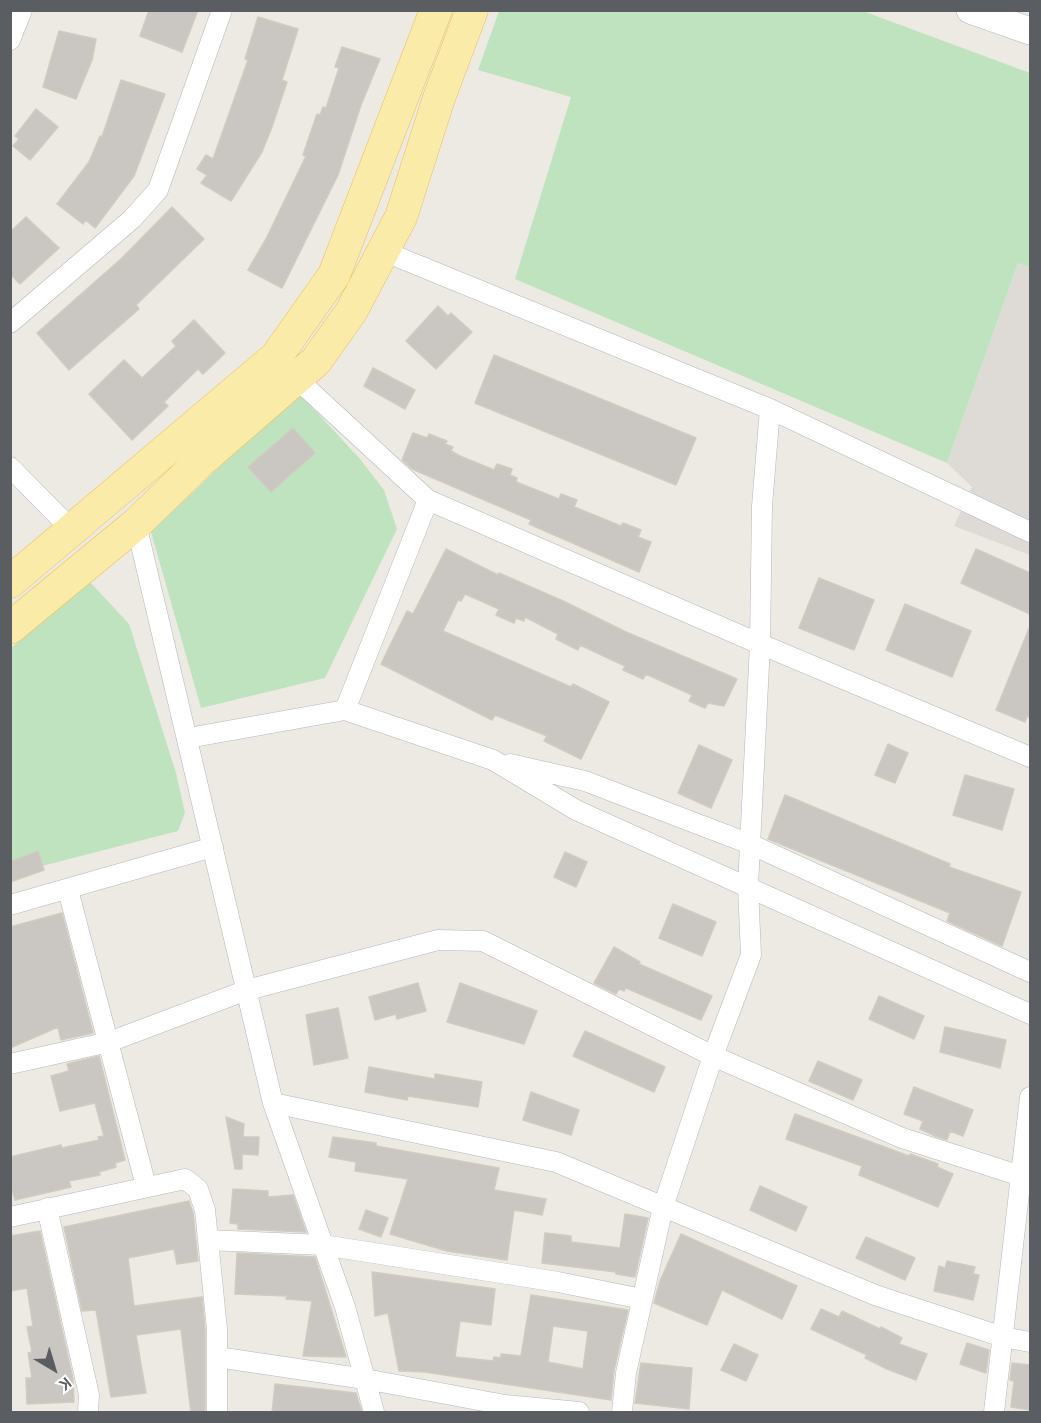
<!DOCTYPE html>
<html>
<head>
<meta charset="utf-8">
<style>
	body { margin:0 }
	#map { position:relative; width:1041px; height:1423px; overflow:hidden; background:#eceae2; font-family:Cabin,sans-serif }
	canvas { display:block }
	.frame { position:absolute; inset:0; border:12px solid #5a5e62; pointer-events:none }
	.north { position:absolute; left:24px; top:1339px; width:60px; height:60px; -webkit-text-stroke:4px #fff; paint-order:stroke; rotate:142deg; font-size:16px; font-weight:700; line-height:24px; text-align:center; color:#5a5e62 }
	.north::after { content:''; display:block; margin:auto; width:21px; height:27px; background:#5a5e62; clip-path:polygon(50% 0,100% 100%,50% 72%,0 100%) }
</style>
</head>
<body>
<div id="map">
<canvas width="1041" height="1423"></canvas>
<div class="frame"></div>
<div class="north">K</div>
</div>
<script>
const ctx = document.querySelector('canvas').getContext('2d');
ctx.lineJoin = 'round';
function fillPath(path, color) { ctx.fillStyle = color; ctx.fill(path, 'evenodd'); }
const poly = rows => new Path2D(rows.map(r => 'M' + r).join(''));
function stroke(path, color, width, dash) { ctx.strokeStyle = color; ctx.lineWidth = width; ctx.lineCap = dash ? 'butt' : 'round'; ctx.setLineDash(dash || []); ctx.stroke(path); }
const industrial = poly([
	[1018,263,1030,267,1030,555,954,526,972,487,947,463]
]);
const green = poly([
	[860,10,1030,73,1030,267,1018,263,947,463,515,279,571,97,478,70,499,11],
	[298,392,360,459,384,490,397,529,325,678,201,708,151,532],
	[90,582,129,624,176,773,185,813,178,831,11,874,11,648]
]);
const building = poly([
	[149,10,198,10,182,52,140,36,149,10],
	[258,17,298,29,282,80,287,82,272,127,262,152,231,201,201,183,207,175,197,169,206,155,213,159,248,60,245,59,258,17],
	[59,31,96,39,92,60,76,99,43,87,59,31],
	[342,47,380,59,361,105,338,175,282,288,248,270,266,239,306,156,303,155,317,114,320,115,323,107,326,108,339,68,335,67,342,47],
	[121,80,165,94,134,176,95,228,86,220,83,224,57,204,89,162,100,136,102,137,121,80],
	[36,109,58,127,30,160,13,146,19,139,15,136,36,109],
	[172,207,204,239,136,305,139,309,69,370,37,333,122,258,172,207],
	[26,217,59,248,20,284,10,274,10,232,26,217],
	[438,306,448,316,451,313,472,332,436,369,406,341,438,306],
	[194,320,225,353,203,374,198,369,164,402,168,406,132,440,89,394,124,360,142,378,176,346,172,341,194,320],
	[494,355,696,438,676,485,475,403,494,355],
	[373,368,415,390,405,409,364,386,373,368],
	[293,428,315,453,271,492,248,467,293,428],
	[413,433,427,438,429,434,447,441,445,444,453,447,451,451,460,456,494,470,497,464,512,469,510,475,517,478,516,482,559,499,561,494,577,500,574,507,621,526,623,523,641,530,638,537,651,542,639,572,529,524,531,520,412,469,402,460,413,433],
	[446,549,498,575,499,573,563,601,626,632,737,679,724,706,708,703,705,708,689,701,692,695,646,674,643,679,623,670,625,666,580,645,578,650,556,639,558,634,525,617,524,621,516,618,514,623,496,615,499,609,465,594,461,601,458,600,443,631,571,687,573,684,609,702,581,759,544,741,547,736,495,715,492,720,381,664,407,611,413,614,446,549],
	[976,549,1030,573,1030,614,961,583,976,549],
	[819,578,874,600,854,650,799,628,819,578],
	[905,604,971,631,952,677,886,650,905,604],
	[1030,626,1030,718,1027,716,1025,722,996,710,1030,626],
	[888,744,908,753,895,783,875,775,888,744],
	[699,745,732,760,711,808,678,793,699,745],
	[965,775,1014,789,1002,830,953,815,965,775],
	[785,795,950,864,949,867,1021,892,1002,946,947,921,950,913,768,839,785,795],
	[38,851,44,870,10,882,10,862,38,851],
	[565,852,587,862,576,887,554,877,565,852],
	[673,904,716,922,702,956,659,938,673,904],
	[62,913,93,1033,61,1040,58,1027,10,1048,10,927,62,913],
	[614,947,640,962,639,964,712,996,701,1020,626,988,624,991,619,989,616,994,594,983,614,947],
	[418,983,426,1011,397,1019,396,1014,375,1020,369,997,418,983],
	[460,983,537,1011,524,1044,447,1022,460,983],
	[879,996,924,1016,914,1039,869,1019,879,996],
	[338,1008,348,1058,314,1065,306,1015,338,1008],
	[945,1027,1006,1040,1000,1068,940,1052,945,1027],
	[585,1031,665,1067,654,1092,573,1056,585,1031],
	[99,1056,125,1160,115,1163,116,1167,99,1172,100,1175,69,1181,71,1187,15,1200,10,1182,10,1157,61,1145,62,1148,99,1140,98,1137,104,1136,95,1103,60,1111,51,1076,69,1071,67,1064,99,1056],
	[818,1061,862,1080,853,1100,809,1081,818,1061],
	[369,1067,435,1079,435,1074,482,1082,478,1107,408,1096,407,1100,365,1092,369,1067],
	[914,1087,973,1110,963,1136,950,1131,947,1140,935,1136,920,1129,923,1121,904,1114,914,1087],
	[531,1092,579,1110,571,1135,523,1120,531,1092],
	[795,1114,909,1156,910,1154,938,1164,937,1167,953,1174,938,1207,859,1175,862,1166,786,1139,795,1114],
	[226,1117,244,1124,243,1137,259,1137,258,1155,242,1154,242,1169,235,1169,226,1117],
	[333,1137,376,1143,376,1146,499,1168,494,1190,546,1199,542,1215,514,1210,507,1260,447,1251,390,1234,408,1179,355,1171,356,1162,329,1157,333,1137],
	[760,1186,807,1207,796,1231,750,1210,760,1186],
	[233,1189,268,1191,268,1197,293,1195,306,1232,238,1229,238,1224,230,1223,233,1189],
	[189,1201,193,1213,198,1261,177,1264,174,1249,128,1258,134,1306,202,1297,205,1330,205,1413,191,1413,181,1329,136,1335,146,1393,111,1397,96,1310,82,1311,64,1227,189,1201],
	[366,1210,388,1218,381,1237,359,1229,366,1210],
	[625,1214,648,1218,635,1277,616,1274,616,1272,542,1263,545,1233,571,1236,571,1242,620,1248,625,1214],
	[40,1231,73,1379,74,1402,27,1404,26,1378,32,1378,28,1353,32,1352,27,1327,33,1326,27,1288,10,1291,10,1236,40,1231],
	[681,1234,797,1286,782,1319,722,1290,707,1325,654,1303,660,1281,681,1234],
	[866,1237,915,1258,905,1280,856,1258,866,1237],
	[237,1253,315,1257,346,1357,303,1356,312,1301,286,1299,287,1296,235,1294,237,1253],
	[947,1261,975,1267,973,1274,979,1275,973,1300,934,1291,939,1266,945,1268,947,1261],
	[372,1272,495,1289,491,1325,460,1321,455,1357,493,1361,494,1357,501,1358,501,1354,521,1356,531,1295,628,1310,614,1370,611,1400,425,1372,399,1371,388,1313,375,1316,372,1272],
	[553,1326,588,1331,583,1369,548,1362,553,1326],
	[821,1309,839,1317,842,1311,880,1329,881,1327,902,1338,899,1344,927,1354,916,1380,887,1369,865,1358,867,1355,811,1329,821,1309],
	[967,1343,989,1350,986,1373,960,1364,967,1343],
	[734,1344,758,1355,746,1381,721,1370,734,1344],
	[641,1363,692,1368,689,1409,635,1403,641,1363],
	[1012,1363,1030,1365,1030,1410,1011,1407,1014,1381,1010,1380,1012,1363],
	[275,1384,356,1393,362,1413,272,1413,275,1384]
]);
const street = poly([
	[10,40,22,10],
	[383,251,770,409,762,506,760,644,748,886,751,955,713,1056,663,1207,626,1373,622,1412],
	[10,323,132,219,158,190,222,10],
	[297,379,428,500,760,644,1030,757],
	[770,409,1030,532],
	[10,467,72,530],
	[136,524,273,1103,345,1307,374,1412],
	[345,710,428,500],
	[188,738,345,710,493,760,576,810,1030,1014],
	[510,764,585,781,750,844,1030,972],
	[68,890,146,1186],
	[10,905,213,847],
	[10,1064,109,1042,247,990,438,940,483,941,713,1056,902,1138,1021,1176],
	[273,1103,556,1162,875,1295,1003,1337,1030,1342],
	[47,1208,89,1395,88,1412],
	[10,1217,185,1179,198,1189,205,1210,217,1329,217,1412],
	[208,1240,323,1245,558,1282,642,1299],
	[217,1357,365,1379,505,1405,579,1412],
	[994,1412,1030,1097]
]);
const secondary = poly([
	[970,10,1030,31]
]);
const primary = poly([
	[10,582,276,357,334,275,436,10],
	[10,628,136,524,201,461,316,361,351,312,401,217,439,98,472,10]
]);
fillPath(industrial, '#dedbd6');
fillPath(green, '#c0e3bf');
fillPath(building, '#cac6c1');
stroke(building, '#d1cbc0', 1.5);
stroke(street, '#b4b8bc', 21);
stroke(secondary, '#b3b7bc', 28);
stroke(primary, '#ebbf5c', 33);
stroke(street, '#fff', 20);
stroke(secondary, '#fff', 27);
stroke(primary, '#fbeba8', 32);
</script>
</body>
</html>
